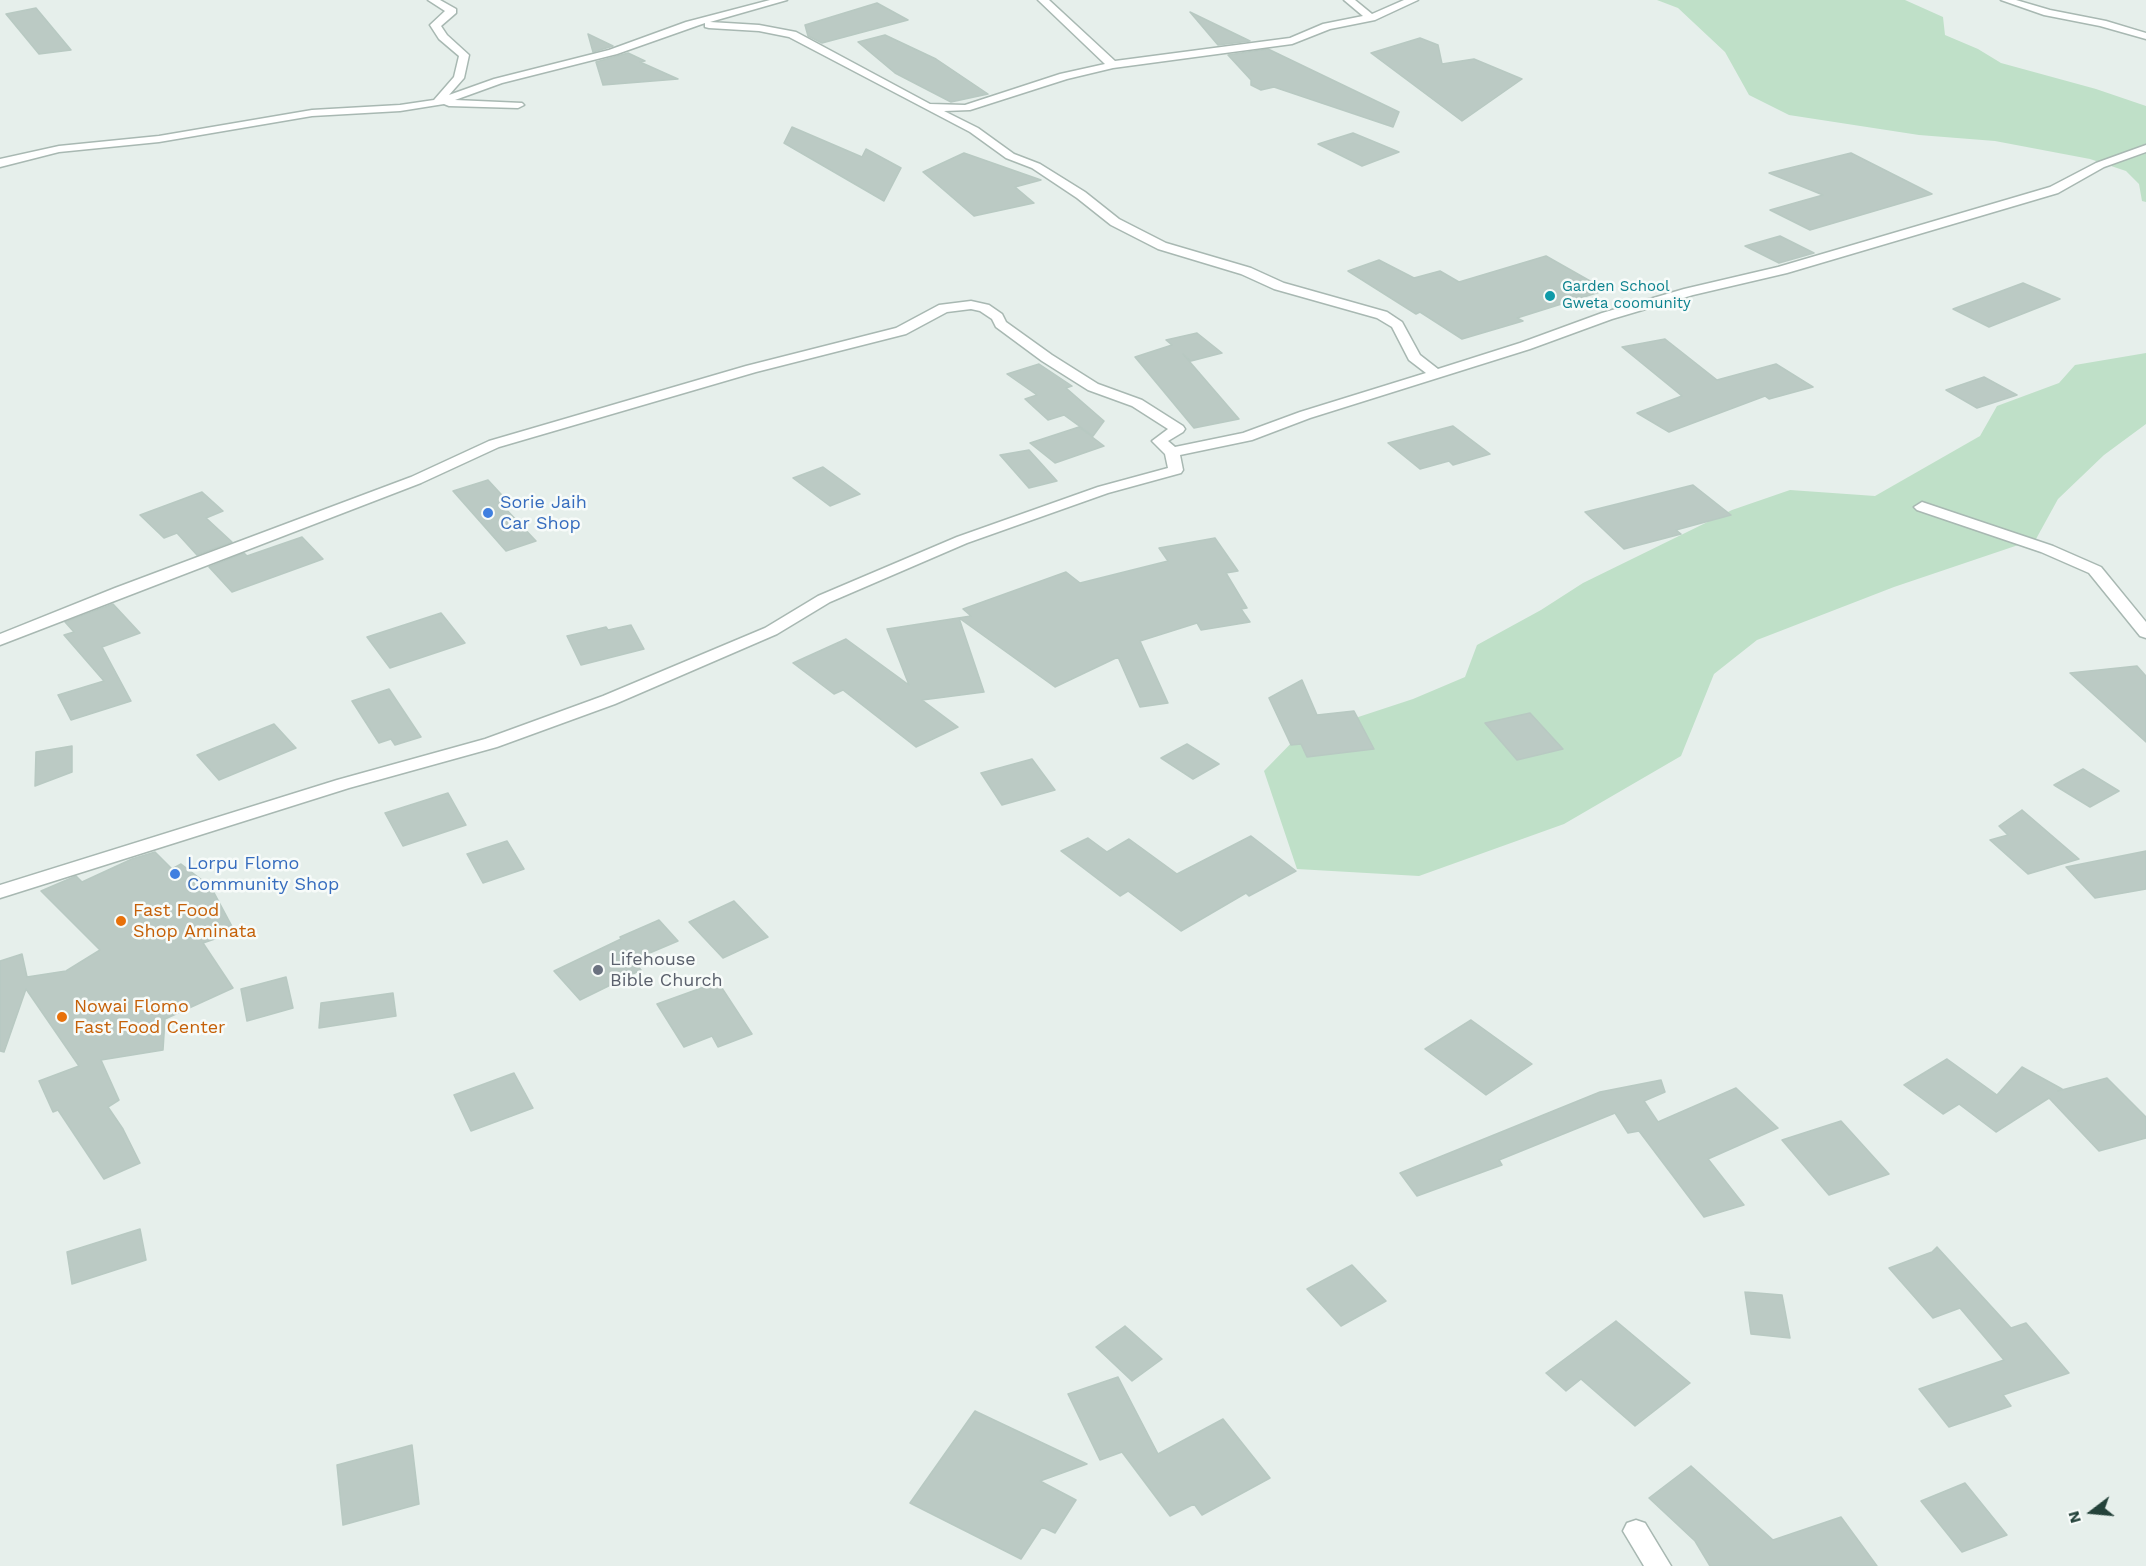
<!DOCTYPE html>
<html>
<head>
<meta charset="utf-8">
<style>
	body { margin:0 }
	#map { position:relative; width:2146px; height:1566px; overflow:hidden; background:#e6efeb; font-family:"Work Sans",sans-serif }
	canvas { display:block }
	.north { position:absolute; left:2062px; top:1482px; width:60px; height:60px; -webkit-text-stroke:4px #f7fbf9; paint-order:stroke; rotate:254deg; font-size:16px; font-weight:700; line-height:24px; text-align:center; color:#24423a }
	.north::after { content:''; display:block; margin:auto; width:21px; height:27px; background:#24423a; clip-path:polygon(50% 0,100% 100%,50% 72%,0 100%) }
</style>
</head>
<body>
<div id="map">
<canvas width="2146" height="1566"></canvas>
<div class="north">N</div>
</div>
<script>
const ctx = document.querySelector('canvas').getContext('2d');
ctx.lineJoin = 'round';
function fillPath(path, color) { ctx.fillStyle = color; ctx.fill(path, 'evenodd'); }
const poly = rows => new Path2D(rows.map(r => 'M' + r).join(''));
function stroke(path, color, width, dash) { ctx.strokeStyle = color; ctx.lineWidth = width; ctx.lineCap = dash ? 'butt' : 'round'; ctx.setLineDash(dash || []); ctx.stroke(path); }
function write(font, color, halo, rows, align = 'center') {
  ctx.font = font + ' "Work Sans",sans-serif'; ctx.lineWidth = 5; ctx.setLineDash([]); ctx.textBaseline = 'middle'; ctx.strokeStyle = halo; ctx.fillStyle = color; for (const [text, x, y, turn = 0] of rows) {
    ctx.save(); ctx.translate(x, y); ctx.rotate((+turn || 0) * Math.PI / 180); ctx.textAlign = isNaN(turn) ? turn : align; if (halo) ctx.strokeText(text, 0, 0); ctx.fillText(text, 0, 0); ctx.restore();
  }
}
const green = poly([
	[1657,0,1905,0,1943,17,1945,35,1978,49,2001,63,2096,89,2146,106,2146,202,2142,201,2139,184,2126,171,2090,159,1995,141,1919,135,1789,115,1749,95,1725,52,1678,8],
	[2146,353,2146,424,2104,455,2058,499,2036,539,1894,587,1757,640,1714,674,1681,756,1564,824,1419,876,1297,869,1264,771,1304,730,1340,723,1413,699,1465,677,1477,645,1541,610,1583,583,1732,510,1790,490,1875,496,1980,436,1997,406,2059,383,2075,365]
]);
const building = poly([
	[877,3,908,20,822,43,808,36,805,25,877,3],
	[36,8,71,50,39,54,6,14,36,8],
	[1190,12,1250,41,1218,45,1190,12],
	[588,34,613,46,593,52,588,34],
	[885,35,936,59,988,94,951,102,895,73,858,42,885,35],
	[1420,38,1438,45,1442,64,1474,59,1522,79,1462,121,1371,53,1420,38],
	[1268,49,1399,112,1393,127,1274,87,1261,90,1251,85,1251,80,1228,55,1268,49],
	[628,53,645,61,640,62,678,79,603,85,596,62,628,53],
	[792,127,862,157,866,149,901,168,884,201,784,143,792,127],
	[1353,133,1399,152,1362,166,1318,144,1353,133],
	[964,153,1041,180,1015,187,1034,203,974,216,923,172,964,153],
	[1851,153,1932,194,1810,230,1770,210,1823,195,1769,173,1851,153],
	[1780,236,1814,253,1779,263,1745,246,1780,236],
	[1546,256,1606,290,1517,318,1523,321,1462,339,1420,312,1416,314,1348,271,1379,260,1414,278,1440,271,1459,282,1546,256],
	[2023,283,2060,299,1989,327,1953,309,2023,283],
	[1197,333,1222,353,1191,361,1183,354,1239,419,1194,428,1135,357,1172,345,1166,340,1197,333],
	[1665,339,1717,380,1776,364,1813,387,1769,399,1765,396,1669,432,1637,413,1682,396,1622,347,1665,339],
	[1039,364,1072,386,1066,388,1104,421,1093,436,1064,415,1048,420,1025,399,1037,395,1007,374,1039,364],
	[1984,377,2017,395,1977,408,1946,390,1984,377],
	[1453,426,1490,454,1453,465,1449,461,1420,469,1388,443,1453,426],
	[1079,427,1104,446,1055,463,1030,443,1079,427],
	[1029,450,1057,481,1029,488,1000,455,1029,450],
	[823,467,860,494,830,506,793,478,823,467],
	[488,480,511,505,504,507,536,541,506,551,453,491,488,480],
	[1693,485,1731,515,1676,530,1681,534,1624,549,1585,512,1693,485],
	[202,492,223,511,206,518,232,542,197,555,177,533,164,538,140,515,202,492],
	[302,537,323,559,232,592,209,567,244,553,247,556,302,537],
	[1215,538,1238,571,1226,573,1247,608,1241,609,1250,622,1201,630,1197,623,1140,641,1168,703,1140,707,1118,657,1055,687,959,618,984,692,922,700,958,727,916,747,843,690,834,694,793,663,846,639,909,685,887,629,971,616,963,609,1066,572,1080,583,1168,561,1159,548,1215,538],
	[113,604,140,633,102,647,131,701,71,720,58,695,104,681,64,635,74,632,65,622,113,604],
	[441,613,465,643,390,668,367,637,441,613],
	[631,625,644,649,581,665,567,636,606,627,608,630,631,625],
	[2137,666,2146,676,2146,742,2070,673,2137,666],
	[1302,680,1317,715,1354,711,1374,749,1307,757,1301,744,1291,745,1269,698,1302,680],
	[389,689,421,737,395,745,391,739,379,743,352,701,389,689],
	[1530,713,1563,749,1517,760,1485,723,1530,713],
	[274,724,296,748,219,780,197,755,274,724],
	[1187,744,1219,764,1193,779,1161,758,1187,744],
	[72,746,72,772,35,786,36,752,72,746],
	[1032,759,1055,790,1002,805,981,773,1032,759],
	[2083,769,2119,791,2090,807,2054,785,2083,769],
	[448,793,466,825,403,846,385,813,448,793],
	[2022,810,2079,859,2028,874,1990,840,2008,835,1999,826,2022,810],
	[1251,836,1296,871,1249,896,1246,893,1181,931,1128,891,1120,896,1061,851,1088,838,1107,852,1129,839,1177,874,1251,836],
	[507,841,524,869,483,883,467,854,507,841],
	[2146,851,2146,889,2095,898,2066,867,2146,851],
	[155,852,172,869,181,864,211,887,235,932,203,943,233,988,165,1019,163,1050,101,1060,119,1100,108,1107,123,1129,140,1163,104,1179,58,1110,53,1112,39,1081,79,1066,26,989,4,1052,0,1051,0,961,22,954,27,977,66,971,100,950,41,891,76,876,82,882,132,859,155,852],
	[734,901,768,937,723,958,689,922,734,901],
	[659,920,678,941,633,960,641,970,580,1000,554,971,621,939,620,937,659,920],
	[286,977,293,1008,247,1021,241,989,286,977],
	[718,982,752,1034,718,1047,712,1036,684,1047,657,1004,718,982],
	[393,993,396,1016,319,1028,321,1003,393,993],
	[1471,1020,1532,1064,1486,1095,1425,1049,1471,1020],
	[1947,1059,1997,1095,2022,1067,2062,1089,2058,1091,2107,1078,2146,1117,2146,1138,2099,1151,2049,1098,1996,1132,1959,1104,1943,1114,1904,1085,1947,1059],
	[514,1073,533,1108,471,1131,454,1095,514,1073],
	[1661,1080,1665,1092,1644,1101,1658,1122,1736,1088,1778,1128,1708,1159,1744,1205,1704,1217,1639,1131,1628,1133,1615,1113,1499,1160,1502,1165,1417,1196,1400,1173,1600,1092,1661,1080],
	[1841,1121,1889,1174,1829,1195,1782,1140,1841,1121],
	[140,1229,146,1260,72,1284,67,1252,140,1229],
	[1937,1247,2011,1328,2026,1323,2069,1373,2003,1395,2011,1406,1949,1427,1919,1389,2004,1360,1960,1308,1933,1318,1889,1268,1932,1252,1937,1247],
	[1352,1265,1386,1301,1341,1326,1307,1289,1352,1265],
	[1745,1292,1782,1295,1790,1338,1751,1334,1745,1292],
	[1616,1321,1690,1383,1635,1426,1581,1379,1566,1391,1546,1373,1616,1321],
	[1125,1326,1162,1359,1132,1381,1096,1347,1125,1326],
	[1118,1377,1158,1454,1223,1419,1270,1478,1202,1515,1194,1504,1170,1516,1122,1452,1100,1460,1068,1394,1118,1377],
	[975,1411,1087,1464,1040,1481,1076,1500,1055,1533,1042,1527,1021,1559,910,1503,975,1411],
	[412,1445,419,1504,343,1525,337,1465,412,1445],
	[1691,1466,1773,1540,1841,1517,1877,1566,1710,1566,1695,1541,1649,1498,1691,1466],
	[1965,1483,2007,1535,1962,1552,1921,1501,1965,1483]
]);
const minor = poly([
	[428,0,440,0,456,9,456,13,441,26,447,35,469,55,464,78,449,95,494,79,609,50,686,22,770,0,787,0,710,22,759,25,796,32,930,104,965,105,1060,74,1105,64,1038,0,1049,0,1115,61,1290,38,1323,24,1363,16,1344,0,1355,0,1372,14,1404,0,1418,0,1375,20,1330,29,1292,44,1113,68,1067,79,970,110,944,111,978,128,1014,154,1040,164,1085,192,1119,219,1166,243,1251,268,1284,283,1387,312,1402,322,1420,355,1438,369,1520,343,1602,313,1684,289,1778,267,2050,187,2096,163,2146,145,2146,152,2104,167,2058,193,1787,273,1693,295,1612,319,1530,349,1310,418,1252,440,1180,455,1183,470,1181,473,1108,493,967,543,830,602,777,634,615,704,497,747,349,788,0,898,0,885,337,780,485,739,603,696,765,628,818,596,957,537,1098,487,1168,468,1165,454,1152,441,1168,429,1132,406,1088,390,1042,361,996,327,992,319,980,311,971,309,947,312,906,334,756,372,499,447,421,483,0,645,0,634,115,588,411,477,489,441,746,366,896,328,939,305,971,301,989,305,1002,314,1006,322,1052,355,1098,384,1142,400,1183,426,1185,429,1183,432,1168,441,1175,447,1243,433,1300,412,1426,373,1409,360,1392,327,1377,318,1274,289,1241,274,1158,249,1111,225,1077,198,1032,168,1006,158,970,132,789,37,759,31,709,28,705,27,705,23,617,54,502,83,455,100,522,103,524,105,518,108,449,106,444,104,400,111,312,116,159,142,59,152,0,167,0,159,59,146,159,136,312,110,400,105,434,100,454,77,459,56,439,39,430,25,445,11,428,0],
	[2001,0,2016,0,2050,10,2106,21,2146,33,2146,39,2100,26,2044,15,2001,0],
	[1922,502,2053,546,2101,567,2146,622,2146,638,2140,636,2089,573,2041,552,1917,510,1914,507,1922,502],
	[1636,1520,1645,1523,1671,1566,1644,1566,1623,1531,1627,1523,1636,1520]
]);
const markers = [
	[1550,296,6,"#0f9aa8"],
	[488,513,6,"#3f7fe0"],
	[175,874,6,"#3f7fe0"],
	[121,921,6,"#e8710a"],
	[598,970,6,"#6b7280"],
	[62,1017,6,"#e8710a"]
];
const farCulturenames = [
	["Garden School",1562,287],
	["Gweta coomunity",1562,304]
];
const shopNames = [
	["Sorie Jaih",500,503],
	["Car Shop",500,524],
	["Lorpu Flomo",187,864],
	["Community Shop",187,885]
];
const foodNames = [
	["Fast Food",133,911],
	["Shop Aminata",133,932],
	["Nowai Flomo",74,1007],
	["Fast Food Center",74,1028]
];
const worshipNames = [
	["Lifehouse",610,960],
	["Bible Church",610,981]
];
fillPath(green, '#bfe0c8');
fillPath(building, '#bbcac4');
stroke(building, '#b8c9c2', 1.5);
stroke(minor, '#a8b8b2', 3);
fillPath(minor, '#fff');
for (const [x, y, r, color] of markers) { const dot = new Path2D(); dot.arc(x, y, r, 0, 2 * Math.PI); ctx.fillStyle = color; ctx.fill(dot); stroke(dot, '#f7fbf9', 2); }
write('15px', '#0d838f', '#f7fbf9', farCulturenames, 'left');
write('18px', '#366cbe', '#f7fbf9', shopNames, 'left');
write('18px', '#c56008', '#f7fbf9', foodNames, 'left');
write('18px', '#5b616d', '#f7fbf9', worshipNames, 'left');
</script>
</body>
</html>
